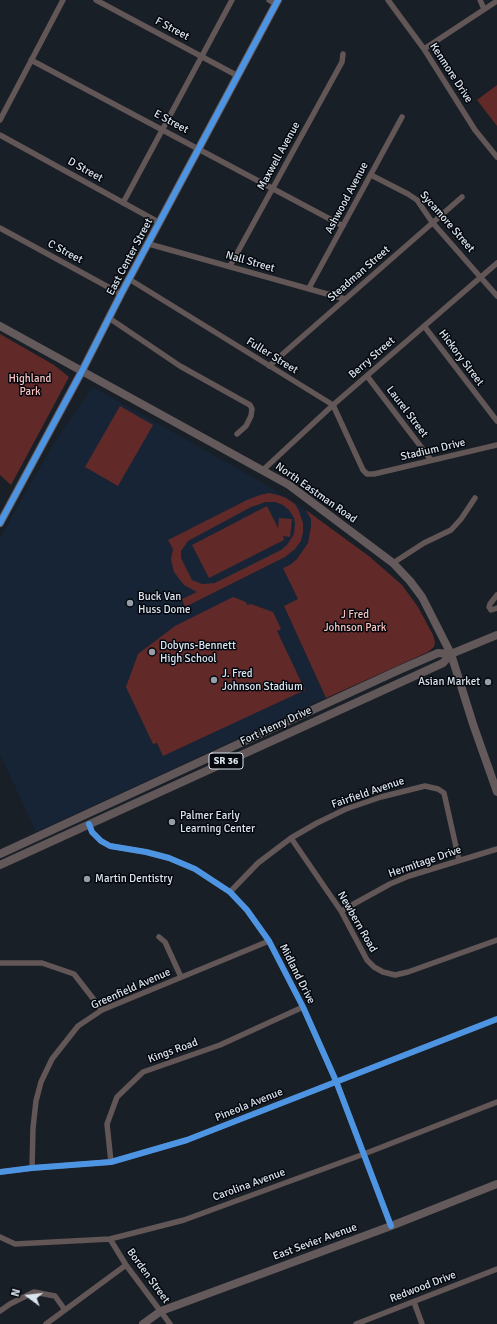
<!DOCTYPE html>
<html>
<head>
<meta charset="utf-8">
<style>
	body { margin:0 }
	#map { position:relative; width:497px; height:1324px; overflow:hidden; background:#191f26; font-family:Signika,sans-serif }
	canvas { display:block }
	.north { position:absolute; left:8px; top:1276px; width:40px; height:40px; -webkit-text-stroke:3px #04080e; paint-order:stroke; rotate:285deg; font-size:11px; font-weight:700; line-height:16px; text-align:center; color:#dbe3ec }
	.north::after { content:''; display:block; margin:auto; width:14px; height:18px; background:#dbe3ec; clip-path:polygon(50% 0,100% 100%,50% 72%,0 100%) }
</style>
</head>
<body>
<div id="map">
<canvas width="497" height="1324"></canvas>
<div class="north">N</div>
</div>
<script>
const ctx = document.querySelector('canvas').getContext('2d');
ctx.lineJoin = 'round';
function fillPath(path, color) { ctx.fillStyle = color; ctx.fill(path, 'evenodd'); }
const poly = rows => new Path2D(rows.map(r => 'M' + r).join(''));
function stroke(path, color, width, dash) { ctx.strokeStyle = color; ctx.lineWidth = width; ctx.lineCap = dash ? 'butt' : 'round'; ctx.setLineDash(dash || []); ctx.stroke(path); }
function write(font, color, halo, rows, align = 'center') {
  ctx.font = font + ' Signika,sans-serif'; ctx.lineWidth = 3; ctx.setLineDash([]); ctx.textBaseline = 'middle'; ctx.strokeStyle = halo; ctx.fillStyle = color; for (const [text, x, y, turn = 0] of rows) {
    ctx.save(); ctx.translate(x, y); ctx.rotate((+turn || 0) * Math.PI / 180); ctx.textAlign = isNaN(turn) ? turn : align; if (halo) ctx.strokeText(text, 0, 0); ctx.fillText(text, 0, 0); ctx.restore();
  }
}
const built = poly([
	[93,387,270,487,306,510,311,519,311,526,308,543,303,552,290,565,298,599,284,606,326,698,36,832,0,754,0,539,25,493,58,437]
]);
const green = poly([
	[497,85,497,126,477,100],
	[0,334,54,365,69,377,11,485,0,475],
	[120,406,153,425,118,486,85,467],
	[269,493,278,495,286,498,295,504,299,511,303,523,303,532,301,541,295,549,285,557,185,607,182,599,197,592,184,585,174,572,171,559,173,549,168,540,247,500,260,495],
	[266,502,275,502,283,505,289,510,294,518,295,524,294,534,287,545,281,550,215,583,202,584,192,580,181,558,181,551,188,541,251,507],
	[267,506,278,528,279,518,292,519,290,537,283,536,284,540,209,578,192,545],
	[306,510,370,557,402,585,418,607,433,635,435,642,434,647,428,652,326,698,284,606,298,599,283,568,290,565,297,559,308,543,311,526,311,519],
	[233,597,246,602,247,605,251,604,273,612,281,629,277,631,305,690,163,756,157,743,153,744,126,687,138,654,175,626]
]);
const street = poly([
	[96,0,238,76],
	[269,0,276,4],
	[388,0,424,49,475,130,497,157],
	[480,0,484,9],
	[424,49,497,1],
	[31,60,343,226],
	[0,120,63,0],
	[0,135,160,223],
	[371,175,408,194,417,200,432,222,497,296],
	[123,203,232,0],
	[0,228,121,294],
	[149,244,345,299],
	[230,266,342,62,343,54],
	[129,279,333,405,363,470,367,474,374,474,497,445],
	[309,288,402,117],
	[109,318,180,366,250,405,252,409,251,416,246,426,237,434],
	[424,326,497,421],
	[269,366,462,197],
	[367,376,431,460],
	[263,470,333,405,497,263],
	[393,563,424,543,451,530,461,519,475,498],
	[497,595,490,604,489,607,491,610,497,608],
	[89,824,92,832,101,841,110,846,146,852,169,858,195,869,230,892,247,910,269,941,303,1007,336,1081,391,1226],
	[291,838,341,911,367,960,374,967,383,972,395,975,408,972,497,940],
	[230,892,258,863,291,838,317,823,346,809,381,797,425,786,438,789,444,793,459,860],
	[341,911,390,884,409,876,497,849],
	[159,937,165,942,181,977],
	[0,963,42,963,74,974,102,1010],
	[111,1162,107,1124,117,1097,143,1072,220,1045,303,1007],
	[32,1168,33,1128,36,1101,41,1082,52,1059,78,1026,102,1010,269,941],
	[0,1172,32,1168,111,1162,187,1140,497,1019],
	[0,1237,15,1244,110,1239,184,1220,364,1154,497,1102],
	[110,1239,126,1265,170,1324],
	[414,1302,422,1324],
	[0,1311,10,1304,34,1292,55,1296,65,1310],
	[46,1324,126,1265],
	[356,1324,497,1269]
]);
const secondary = poly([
	[0,326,289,485,393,563,410,581,422,597,451,654,473,724,497,792],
	[0,523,82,371,121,294,278,0],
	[143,1324,161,1311,391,1226,497,1184]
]);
const primary = poly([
	[0,854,399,670,438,653,451,654,497,635],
	[0,865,443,663,451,654]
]);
const cycleway = poly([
	[0,523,82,371,121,294,278,0],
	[89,824,92,832,101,841,110,846,146,852,169,858,195,869,230,892,247,910,269,941,303,1007,336,1081,391,1226],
	[0,1172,32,1168,111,1162,187,1140,497,1019]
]);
const markers = [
	[130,603,4,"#979ea7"],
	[152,652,4,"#979ea7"],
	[214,680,4,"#979ea7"],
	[488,682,4,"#979ea7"],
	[172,822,4,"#979ea7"],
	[87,879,4,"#979ea7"]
];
const shields = [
	[226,761,34]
];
const shieldNames = [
	["SR 36",226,761]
];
const streetNames = [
	["F Street",172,29,28],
	["Kenmore Drive",451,73,57],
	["E Street",171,122,28],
	["Maxwell Avenue",279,156,-61],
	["D Street",85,170,29],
	["Ashwood Avenue",347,198,-62],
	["Sycamore Street",447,222,49],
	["C Street",65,252,28],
	["East Center Street",130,257,-62],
	["Nall Street",250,262,16],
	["Steadman Street",359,274,-41],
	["Fuller Street",272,356,32],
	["Berry Street",372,358,-41],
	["Hickory Street",461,358,53],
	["Laurel Street",407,412,53],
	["Stadium Drive",433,450,-13],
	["North Eastman Road",316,493,35],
	["Fort Henry Drive",276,726,-25],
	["Fairfield Avenue",368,793,-19],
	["Hermitage Drive",425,862,-19],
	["Newbern Road",357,922,60],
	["Midland Drive",297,974,63],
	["Greenfield Avenue",131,989,-24],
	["Kings Road",173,1051,-20],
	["Pineola Avenue",249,1105,-22],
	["Carolina Avenue",249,1185,-20],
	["East Sevier Avenue",315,1242,-20],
	["Borden Street",148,1276,54],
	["Redwood Drive",423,1287,-21]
];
const parkNames = [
	["Highland",30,379],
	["Park",30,392],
	["J Fred",355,615],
	["Johnson Park",355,628]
];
const poiNames = [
	["Buck Van",138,597],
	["Huss Dome",138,610],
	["Dobyns-Bennett",160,646],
	["High School",160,659],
	["J. Fred",222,674],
	["Johnson Stadium",222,687],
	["Asian Market",480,682,"right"],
	["Palmer Early",180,816],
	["Learning Center",180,829],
	["Martin Dentistry",95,879]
];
fillPath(built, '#162435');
fillPath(green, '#622929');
stroke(street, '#625656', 5.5);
stroke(secondary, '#645a5b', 8);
stroke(primary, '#625759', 8);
stroke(cycleway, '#4d94e3', 6);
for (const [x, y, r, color] of markers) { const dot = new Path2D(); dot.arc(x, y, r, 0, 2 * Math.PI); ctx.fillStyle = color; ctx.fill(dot); stroke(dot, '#04080e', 1.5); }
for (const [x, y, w] of shields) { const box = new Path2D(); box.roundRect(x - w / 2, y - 8, w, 16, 3); ctx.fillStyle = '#04080e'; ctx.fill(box); stroke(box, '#dbe3ec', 1); }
write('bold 10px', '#dbe3ec', null, shieldNames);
write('11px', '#dbe3ec', '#04080e', streetNames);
write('11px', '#f9c3bf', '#04080e', parkNames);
write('11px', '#dbe3ec', '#04080e', poiNames, 'left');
</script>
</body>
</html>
